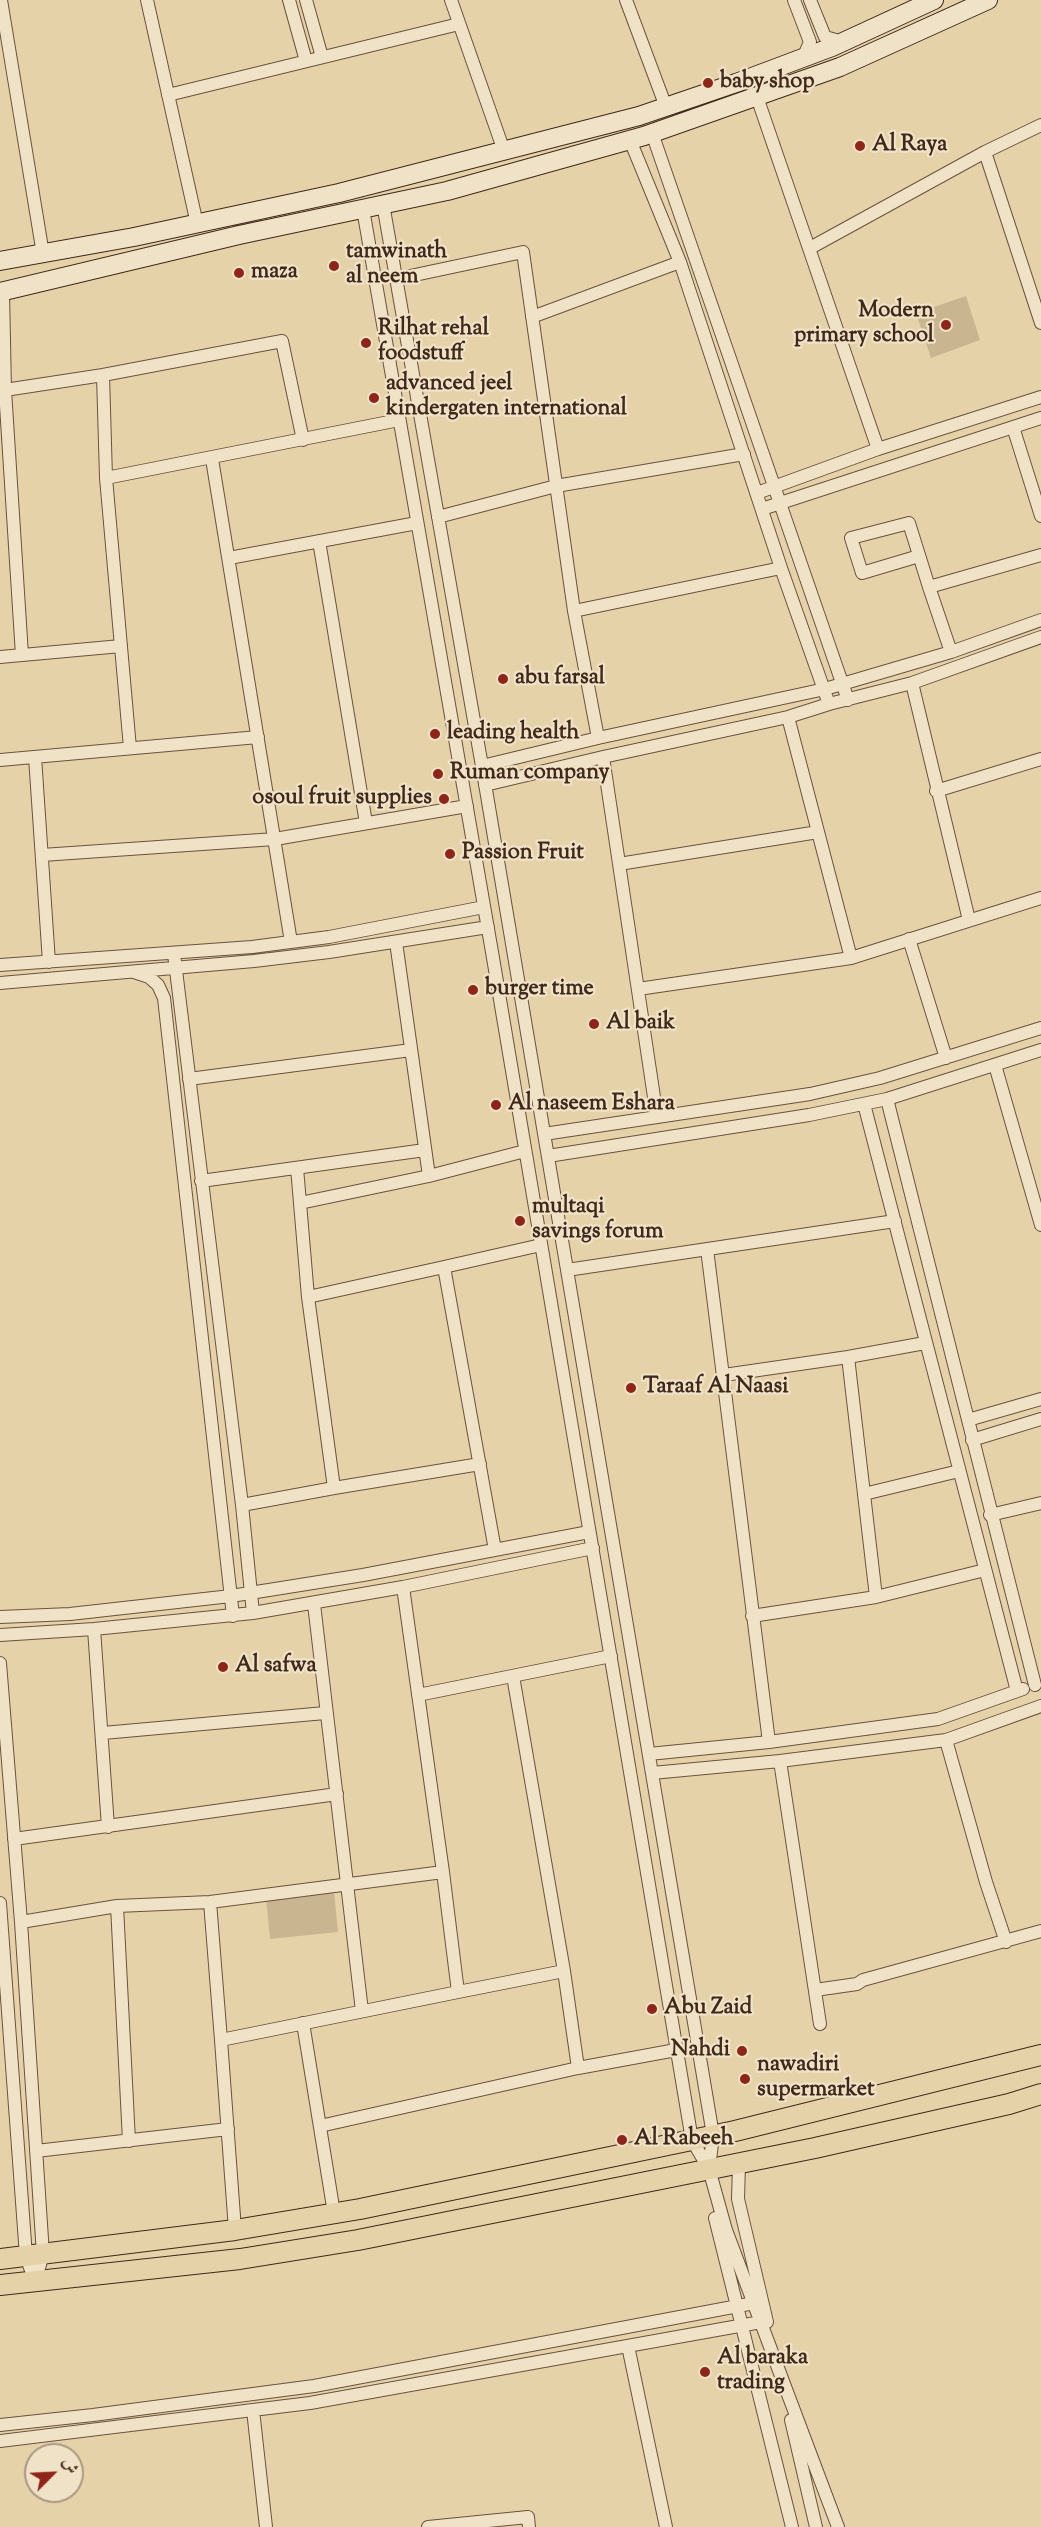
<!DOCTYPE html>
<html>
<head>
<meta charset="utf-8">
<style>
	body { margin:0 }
	#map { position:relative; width:1041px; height:2527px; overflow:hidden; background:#e6d2a9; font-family:"Sorts Mill Goudy",Amiri,serif }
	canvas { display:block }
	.north { position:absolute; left:24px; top:2443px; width:60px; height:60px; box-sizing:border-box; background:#efe2c7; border:2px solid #a99882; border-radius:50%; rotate:66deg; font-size:16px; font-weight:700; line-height:24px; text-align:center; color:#40281a }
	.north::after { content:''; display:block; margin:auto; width:21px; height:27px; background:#8f2418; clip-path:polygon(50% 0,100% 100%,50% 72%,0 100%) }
</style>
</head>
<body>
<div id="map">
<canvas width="1041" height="2527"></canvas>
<div class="north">ش</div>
</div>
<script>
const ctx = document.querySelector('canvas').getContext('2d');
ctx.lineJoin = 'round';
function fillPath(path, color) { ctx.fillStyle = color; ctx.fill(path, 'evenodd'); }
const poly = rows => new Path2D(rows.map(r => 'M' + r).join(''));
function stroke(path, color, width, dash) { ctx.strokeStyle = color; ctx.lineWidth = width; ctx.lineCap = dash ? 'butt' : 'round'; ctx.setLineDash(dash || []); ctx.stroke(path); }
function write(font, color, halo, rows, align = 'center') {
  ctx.font = font + ' "Sorts Mill Goudy",serif'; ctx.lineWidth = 4.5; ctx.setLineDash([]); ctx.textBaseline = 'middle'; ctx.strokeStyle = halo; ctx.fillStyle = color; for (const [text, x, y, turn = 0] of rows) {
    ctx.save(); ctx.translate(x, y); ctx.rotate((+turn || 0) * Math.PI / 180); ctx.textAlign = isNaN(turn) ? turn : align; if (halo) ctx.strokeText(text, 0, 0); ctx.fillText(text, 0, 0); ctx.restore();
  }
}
const green = poly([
	[966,296,980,340,931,358,916,313],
	[334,1892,338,1932,270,1939,266,1898]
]);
const minor = poly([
	[1,0,43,254],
	[147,0,197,224],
	[289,0,306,61],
	[306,0,322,57],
	[451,0,504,151],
	[626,0,666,107],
	[794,0,810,42,803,58],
	[810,0,825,37,843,42],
	[168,95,459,24],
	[757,97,878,449],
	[652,133,848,700],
	[630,140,680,262,781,568,829,704],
	[985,152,1041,323],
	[363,209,492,952,692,2140,709,2169,713,2135,482,766,383,204],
	[810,248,985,152,1041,125],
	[396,279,523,252,574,611,598,738],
	[3,292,5,390,22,655],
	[532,317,680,262],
	[103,375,106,478,130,748],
	[5,390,103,375,282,341,303,440],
	[1013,427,1041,516],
	[212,459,291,942],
	[106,478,399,420],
	[757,493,878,449,1041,397],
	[762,509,1041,418],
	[438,517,556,486,744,454],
	[319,541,366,823],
	[919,556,862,573,851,538,909,523,929,587,1041,555],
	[229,558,417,523],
	[929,587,951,652],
	[574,611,781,568],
	[0,657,121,646],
	[912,683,969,920],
	[788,717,851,958],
	[35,757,49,962],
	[603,757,657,1117],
	[0,760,258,737],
	[482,766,598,738,825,689,951,652,1041,620],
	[485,785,603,757,788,717,829,704,912,683,1041,637],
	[936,791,1041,759],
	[42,855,275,839,467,806],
	[619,864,818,832],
	[909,939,946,1058],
	[174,954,242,1505,253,1613],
	[0,965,252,947,329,937,484,907],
	[134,972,149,977,158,985,164,998,233,1616],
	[0,983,254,961,329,952,488,927],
	[638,989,851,958,1041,898],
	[995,1065,1041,1225],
	[189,1079,411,1050],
	[887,1099,1035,1685],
	[864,1104,1017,1691],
	[544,1134,810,1094,880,1078,1041,1028],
	[548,1156,809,1115,887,1099,1041,1050],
	[297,1168,300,1203],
	[429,1176,525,1151],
	[201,1181,425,1150],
	[707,1249,769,1742],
	[567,1270,895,1221],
	[308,1297,300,1203,429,1176,396,942],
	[848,1357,876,1597],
	[724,1375,848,1357,925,1343],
	[968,1420,1041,1399],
	[972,1440,1041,1419],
	[334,1488,480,1464],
	[864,1494,959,1471],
	[242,1505,334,1488,308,1297,444,1267],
	[990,1515,1041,1503],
	[495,1550,444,1267,541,1245],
	[314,1604,362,2011],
	[752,1616,876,1597,985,1570],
	[0,1617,70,1614,231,1596,363,1575,589,1532],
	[94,1629,108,1827],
	[0,1635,94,1629,253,1613,403,1587,593,1548],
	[0,1663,21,1922,43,2254,35,2282],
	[513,1676,564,1971,578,2068],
	[418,1695,611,1656],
	[103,1733,325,1713],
	[946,1740,986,1882,1006,1942],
	[649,1754,769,1742,938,1719,1023,1689],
	[780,1761,820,2024],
	[652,1773,780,1761,946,1740,1041,1706],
	[14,1839,337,1794],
	[210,1902,221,2040],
	[0,1903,26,2256,35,2282],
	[117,1906,129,2141],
	[21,1922,117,1906,210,1902,443,1872,403,1587],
	[815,1990,857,1984,863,1980,1041,1931],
	[458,1992,564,1971],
	[303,2023,334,2213],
	[320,2126,578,2068,676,2050],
	[36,2151,228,2129],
	[739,2164,738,2199,767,2322],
	[709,2169,726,2230,838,2527],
	[715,2218,792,2527],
	[235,2230,221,2040,458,1992,443,1872],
	[628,2346,666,2527],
	[253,2410,266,2527],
	[791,2420,816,2527],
	[0,2425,93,2415,314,2386,754,2303],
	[0,2441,310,2403,761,2322],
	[428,2527,528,2517,529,2527]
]);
const secondary = poly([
	[0,261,134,237,339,193,639,116,736,83,832,47,934,0],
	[0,292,239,235,447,191,644,136,840,67,988,0]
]);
const primary = poly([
	[0,2259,235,2230,360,2209,735,2131,1041,2055],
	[0,2285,240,2259,358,2240,815,2148,1009,2104,1041,2094]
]);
const markers = [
	[708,83,6,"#8f2418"],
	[860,146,6,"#8f2418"],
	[334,266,6,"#8f2418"],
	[239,273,6,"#8f2418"],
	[946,325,6,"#8f2418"],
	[366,343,6,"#8f2418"],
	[374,398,6,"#8f2418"],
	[503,679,6,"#8f2418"],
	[435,734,6,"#8f2418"],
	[438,774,6,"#8f2418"],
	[444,799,6,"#8f2418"],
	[450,854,6,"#8f2418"],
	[473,990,6,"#8f2418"],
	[594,1024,6,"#8f2418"],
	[496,1105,6,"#8f2418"],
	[520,1221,6,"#8f2418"],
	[631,1388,6,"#8f2418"],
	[223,1667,6,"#8f2418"],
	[652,2009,6,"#8f2418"],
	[742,2051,6,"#8f2418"],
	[745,2079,6,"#8f2418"],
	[622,2140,6,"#8f2418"],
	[705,2372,6,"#8f2418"]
];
const poiNames = [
	["baby shop",720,83],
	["Al Raya",872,146],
	["tamwinath",346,253],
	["al neem",346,278],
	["maza",251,273],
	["Modern",934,312,"right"],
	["primary school",934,337,"right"],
	["Rilhat rehal",378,330],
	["foodstuff",378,355],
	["advanced jeel",386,385],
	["kindergaten international",386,410],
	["abu farsal",515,679],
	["leading health",447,734],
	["Ruman company",450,774],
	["osoul fruit supplies",432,799,"right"],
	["Passion Fruit",462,854],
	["burger time",485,990],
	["Al baik",606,1024],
	["Al naseem Eshara",508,1105],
	["multaqi",532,1208],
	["savings forum",532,1233],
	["Taraaf Al Naasi",643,1388],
	["Al safwa",235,1667],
	["Abu Zaid",664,2009],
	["Nahdi",730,2051,"right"],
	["nawadiri",757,2066],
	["supermarket",757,2091],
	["Al Rabeeh",634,2140],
	["Al baraka",717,2359],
	["trading",717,2384]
];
fillPath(green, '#cab591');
stroke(minor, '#6a523e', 14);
stroke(secondary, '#40281a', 20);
stroke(primary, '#40281a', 22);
stroke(minor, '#efe2c7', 12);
stroke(secondary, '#efe2c7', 18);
stroke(primary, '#e6d2a9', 20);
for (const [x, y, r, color] of markers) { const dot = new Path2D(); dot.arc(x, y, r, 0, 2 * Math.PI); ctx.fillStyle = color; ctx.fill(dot); stroke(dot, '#efe2c7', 2); }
write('bold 22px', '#40281a', '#efe2c7', poiNames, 'left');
</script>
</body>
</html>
